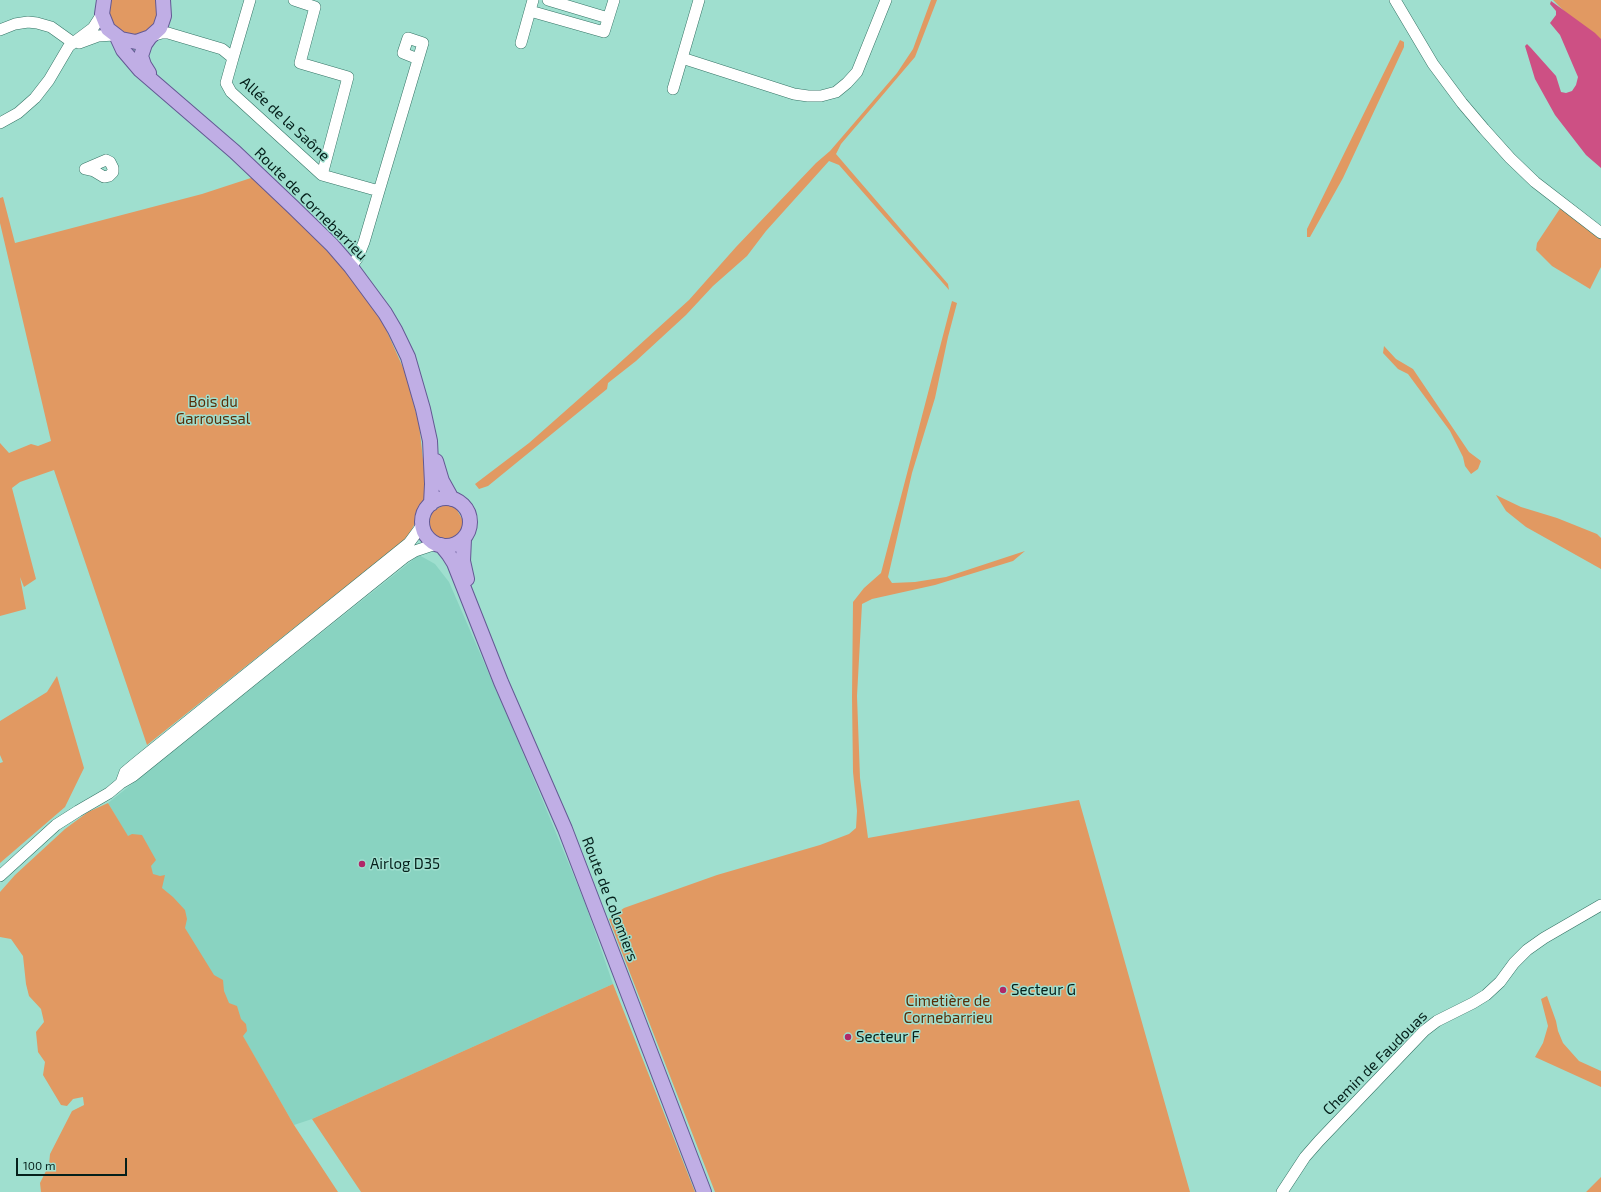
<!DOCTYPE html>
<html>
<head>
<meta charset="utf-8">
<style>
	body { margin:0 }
	#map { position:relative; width:1601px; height:1192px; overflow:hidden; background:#9fdfcf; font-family:"Exo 2",sans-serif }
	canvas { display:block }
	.scale { position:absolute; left:16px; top:1158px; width:111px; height:18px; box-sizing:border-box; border:2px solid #05201b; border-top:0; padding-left:5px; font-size:12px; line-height:14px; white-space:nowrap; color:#05201b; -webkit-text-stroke:3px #9fdfcf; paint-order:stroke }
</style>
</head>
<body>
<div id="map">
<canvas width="1601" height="1192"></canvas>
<div class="scale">100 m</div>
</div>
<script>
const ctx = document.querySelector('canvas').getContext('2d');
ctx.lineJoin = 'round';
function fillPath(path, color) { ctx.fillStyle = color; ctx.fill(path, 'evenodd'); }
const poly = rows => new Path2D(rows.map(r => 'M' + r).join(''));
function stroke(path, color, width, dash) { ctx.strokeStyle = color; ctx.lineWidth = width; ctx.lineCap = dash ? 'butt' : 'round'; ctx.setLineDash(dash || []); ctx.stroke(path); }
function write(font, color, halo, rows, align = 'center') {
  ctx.font = font + ' "Exo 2",sans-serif'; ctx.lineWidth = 3; ctx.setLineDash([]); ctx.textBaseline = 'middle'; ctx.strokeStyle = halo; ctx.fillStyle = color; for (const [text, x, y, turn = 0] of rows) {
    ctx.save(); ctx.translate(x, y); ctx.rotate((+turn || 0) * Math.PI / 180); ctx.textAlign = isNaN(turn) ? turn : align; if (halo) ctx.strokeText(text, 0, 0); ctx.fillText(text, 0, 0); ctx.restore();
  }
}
const built = poly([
	[419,555,435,564,449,582,513,729,585,903,613,984,312,1119,294,1125,108,803]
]);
const green = poly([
	[110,0,158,0,160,7,154,29,130,38,109,21,109,3],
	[931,0,937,0,915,57,841,144,836,154,948,284,949,290,839,165,829,161,766,231,747,256,713,286,686,315,636,361,608,383,607,389,488,486,479,489,475,484,529,443,615,367,689,300,736,247,816,163,830,151,897,73,913,49],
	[1553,0,1601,0,1601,42,1575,22],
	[1400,40,1404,42,1404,47,1343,178,1310,237,1307,237,1307,229],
	[254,177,333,257,363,293,384,325,405,372,419,424,427,495,417,510,415,523,408,537,147,745,54,470,20,482,12,488,36,579,24,587,20,577,26,609,0,616,0,443,9,453,31,444,38,446,51,441,0,223,0,198,3,197,15,243,202,194],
	[1561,207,1601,237,1601,267,1590,289,1552,266,1536,250,1537,243],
	[952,301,957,303,948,337,935,398,912,473,888,577,892,583,915,582,946,577,1025,551,1013,561,935,585,872,599,862,604,857,696,860,778,868,838,1079,800,1190,1192,715,1192,609,919,624,908,717,875,820,845,849,834,856,828,857,811,853,772,852,697,853,602,864,588,881,573],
	[1384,346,1396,359,1413,369,1469,452,1481,461,1478,469,1471,474,1465,466,1463,457,1450,431,1408,374,1398,369,1383,353],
	[1496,495,1521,507,1557,518,1597,534,1601,538,1601,569,1526,527,1506,511],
	[448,505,457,508,458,512,464,522,463,530,459,535,449,540,438,538,430,529,429,523,432,512,442,506],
	[57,676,84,768,65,807,0,863,0,763,3,762,0,755,0,721,47,692],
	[108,803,128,836,132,834,142,835,156,860,151,866,153,874,160,876,165,875,162,888,173,897,185,910,187,919,185,928,214,975,223,980,224,991,229,1003,237,1006,241,1019,246,1024,247,1031,243,1036,294,1125,338,1192,41,1192,40,1183,49,1165,50,1154,72,1111,84,1105,83,1097,73,1099,67,1106,61,1105,43,1075,45,1062,38,1052,36,1032,44,1022,41,1009,29,996,26,984,23,956,11,939,0,937,0,892,15,875,65,829,88,812],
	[613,984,695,1192,361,1192,312,1119],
	[1547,996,1556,1021,1558,1031,1563,1043,1579,1061,1601,1071,1601,1087,1535,1057,1543,1043,1548,1026,1541,999],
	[1601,1177,1601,1192,1586,1192]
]);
const water = poly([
	[1551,1,1595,33,1601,39,1601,168,1586,155,1555,115,1535,79,1525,46,1527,44,1531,48,1556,76,1561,92,1566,93,1572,91,1576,85,1578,77,1560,35,1550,23,1556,15,1556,11,1550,4]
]);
const minor = poly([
	[294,0,315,7,300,63,348,77,322,175],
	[548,0,608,18],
	[1395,0,1433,64,1462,103,1484,129,1510,158,1535,182,1601,233],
	[530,11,604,32,614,0],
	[0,30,15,24,28,22,37,23,51,27,72,42],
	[151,36,162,33,168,33,222,49,233,58,226,83,231,92,322,175,379,191,364,242,358,257,351,267],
	[79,43,98,36,114,35],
	[521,43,533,0],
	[233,58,250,0],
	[682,58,794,94,808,96,821,96,836,92,847,83,857,72,886,0],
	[673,89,699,0],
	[0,123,18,113,35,98,49,80,69,46,93,28,102,14],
	[106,160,110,162,113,168,113,172,109,176,104,177,94,171,85,169,106,160],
	[379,191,423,43,408,38,403,53,418,59],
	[121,783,125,772,137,762,409,543,423,524],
	[0,876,56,825,78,811,109,793,121,783,133,776,405,557,415,551,436,544],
	[1282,1192,1305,1157,1319,1141,1424,1031,1437,1021,1473,1003,1486,995,1500,982,1514,963,1527,950,1544,938,1601,905]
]);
const major = poly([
	[104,0,102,14,108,29,121,39,136,42,150,37,160,28,164,16,163,0],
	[117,37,123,50,140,70,235,152,293,207,332,245,351,267,385,313,395,330,408,357,423,409,430,441,432,484,431,504],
	[149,73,144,65,141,56,145,44,150,37],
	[436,461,442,481,452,499],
	'422 522a24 24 0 1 1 48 0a24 24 0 1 1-48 0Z',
	[464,539,463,561,467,579],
	[441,545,449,555,454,563,501,682,565,829,704,1192]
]);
const markers = [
	[362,864,4,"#b02768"],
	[1003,990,4,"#b02768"],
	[848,1037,4,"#b02768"]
];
const streetNames = [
	["Allée de la Saône",285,119,43],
	["Route de Cornebarrieu",311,204,45],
	["Route de Colomiers",610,899,69],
	["Chemin de Faudouas",1375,1063,-45]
];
const parkNames = [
	["Bois du",213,402],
	["Garroussal",213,419],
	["Cimetière de",948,1001],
	["Cornebarrieu",948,1018]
];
const poiNames = [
	["Airlog D35",370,864],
	["Secteur G",1011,990],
	["Secteur F",856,1037]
];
fillPath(built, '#89d3c1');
fillPath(green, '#e19962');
fillPath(water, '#cd5084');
stroke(minor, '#357466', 12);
stroke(major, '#635993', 16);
stroke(minor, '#fff', 11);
stroke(major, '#c0aee5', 14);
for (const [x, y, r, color] of markers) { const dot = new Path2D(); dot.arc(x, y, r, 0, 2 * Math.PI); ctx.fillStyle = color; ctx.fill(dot); stroke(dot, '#9fdfcf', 1.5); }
write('15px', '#05201b', '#9fdfcf', streetNames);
write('15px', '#582e08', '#9fdfcf', parkNames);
write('15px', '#05201b', '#9fdfcf', poiNames, 'left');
</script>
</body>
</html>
